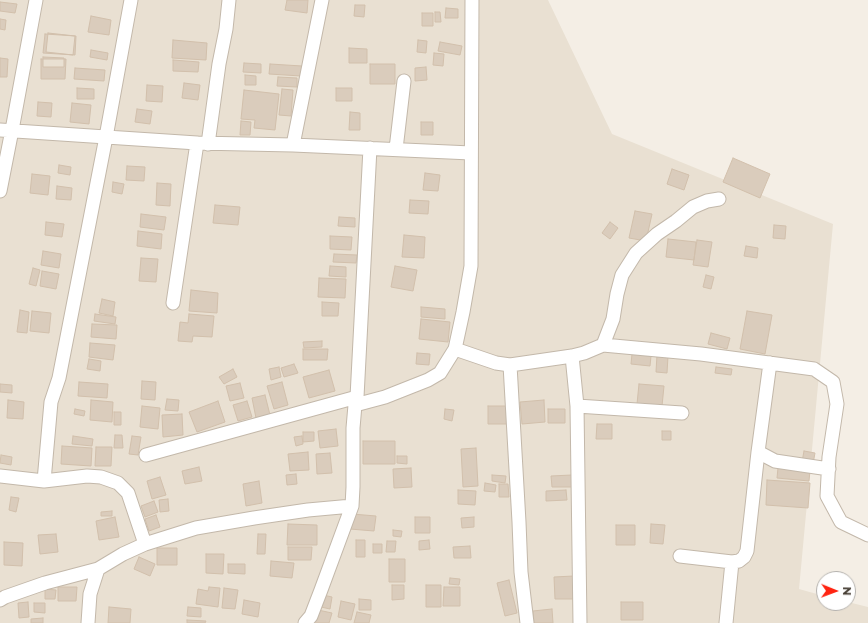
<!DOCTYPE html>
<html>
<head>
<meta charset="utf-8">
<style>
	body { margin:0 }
	#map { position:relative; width:868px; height:623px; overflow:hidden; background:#f4eee5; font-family:Montserrat,sans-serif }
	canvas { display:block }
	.north { position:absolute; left:816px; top:571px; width:40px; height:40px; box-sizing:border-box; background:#fff; border:1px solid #b5b2ae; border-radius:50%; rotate:91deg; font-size:11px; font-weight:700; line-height:16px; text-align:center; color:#473e34 }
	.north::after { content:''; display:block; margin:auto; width:14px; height:18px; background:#ff2411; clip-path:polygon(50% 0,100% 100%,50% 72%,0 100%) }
</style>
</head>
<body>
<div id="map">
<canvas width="868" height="623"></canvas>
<div class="north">N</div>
</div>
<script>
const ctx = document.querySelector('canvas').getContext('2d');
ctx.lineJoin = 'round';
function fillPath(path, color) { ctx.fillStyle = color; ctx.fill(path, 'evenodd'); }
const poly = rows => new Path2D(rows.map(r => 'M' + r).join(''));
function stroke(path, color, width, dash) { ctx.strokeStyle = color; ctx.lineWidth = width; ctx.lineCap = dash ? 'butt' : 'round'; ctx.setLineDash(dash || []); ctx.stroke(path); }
const residential = poly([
	[0,0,548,0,612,134,833,224,799,589,824,596,824,603,848,603,848,602,868,607,868,623,0,623]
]);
const building = poly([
	[287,0,308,0,307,13,285,10,287,0],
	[0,2,17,4,15,13,0,11,0,2],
	[355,5,365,5,364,17,354,16,355,5],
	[446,8,458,9,458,18,445,18,446,8],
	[435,12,440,12,441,22,435,22,435,12],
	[422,13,433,13,433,26,422,26,422,13],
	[91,16,111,20,109,35,88,32,91,16],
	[0,19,6,20,5,30,0,29,0,19],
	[48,33,75,36,73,55,46,52,48,33],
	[45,34,76,36,75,55,43,53,45,34],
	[173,40,207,43,206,60,172,58,173,40],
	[418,40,427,41,426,53,417,52,418,40],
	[440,42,462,46,460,55,438,51,440,42],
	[349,48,367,49,367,63,349,63,349,48],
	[91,50,108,53,107,60,90,57,91,50],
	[434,53,444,54,443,66,433,65,434,53],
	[43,57,64,58,64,67,43,67,43,57],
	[0,58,8,59,7,77,0,77,0,58],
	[41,59,66,59,65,79,41,79,41,59],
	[173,60,199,62,198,72,173,71,173,60],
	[244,63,261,64,261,73,243,72,244,63],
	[270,64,302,66,301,76,269,74,270,64],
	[370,64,395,64,395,84,370,84,370,64],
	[426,67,427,80,415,81,415,68,426,67],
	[75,68,105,70,104,81,74,79,75,68],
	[245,75,256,76,256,85,245,85,245,75],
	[278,77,297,78,297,87,277,86,278,77],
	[184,83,200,85,198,100,182,98,184,83],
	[147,85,163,86,162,102,146,101,147,85],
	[77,88,94,89,94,99,77,99,77,88],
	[336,88,352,88,352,101,336,101,336,88],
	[282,89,293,90,291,116,279,115,282,89],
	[244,90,279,94,275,130,254,128,255,120,241,119,244,90],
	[38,102,52,103,51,117,37,116,38,102],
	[72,103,91,105,89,124,70,122,72,103],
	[137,109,152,111,150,124,135,122,137,109],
	[350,112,360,113,360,130,349,130,350,112],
	[241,121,251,122,250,135,240,135,241,121],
	[421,122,433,122,433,135,421,135,421,122],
	[733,158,770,174,760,198,723,182,733,158],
	[59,165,71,167,70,175,58,173,59,165],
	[127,166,145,167,144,181,126,180,127,166],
	[672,169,689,175,684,190,667,184,672,169],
	[425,173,440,175,438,191,423,190,425,173],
	[32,174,50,176,48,195,30,193,32,174],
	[113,182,124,184,122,194,112,192,113,182],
	[157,183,171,184,170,206,156,205,157,183],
	[57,186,72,188,71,200,56,199,57,186],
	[410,200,429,201,428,214,409,213,410,200],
	[215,205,240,207,238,225,213,223,215,205],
	[635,211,652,214,646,241,629,238,635,211],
	[141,214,166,217,164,230,140,227,141,214],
	[339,217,355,218,355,227,338,226,339,217],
	[46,222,64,224,62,237,45,235,46,222],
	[610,222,618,228,610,239,602,233,610,222],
	[774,225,786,226,785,239,773,238,774,225],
	[138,231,162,234,161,249,137,246,138,231],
	[404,235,425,237,424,258,402,257,404,235],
	[330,236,352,237,351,250,330,249,330,236],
	[668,239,696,242,694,260,666,257,668,239],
	[697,240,712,242,708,267,693,265,697,240],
	[746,246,758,248,757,258,744,256,746,246],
	[43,251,61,254,59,268,41,265,43,251],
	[334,254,357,255,356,263,333,262,334,254],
	[141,258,158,259,156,282,139,281,141,258],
	[330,266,346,267,346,277,329,276,330,266],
	[395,266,417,270,413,291,391,287,395,266],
	[33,268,40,270,36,286,29,284,33,268],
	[42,271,59,274,56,289,40,286,42,271],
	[706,275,714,277,711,289,703,287,706,275],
	[319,278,346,279,345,298,318,297,319,278],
	[191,290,218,293,217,313,189,311,191,290],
	[102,299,115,302,113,316,99,313,102,299],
	[322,302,339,303,338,316,322,316,322,302],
	[421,307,445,309,445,319,421,317,421,307],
	[20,310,29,312,27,333,17,332,20,310],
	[32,311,51,313,49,333,30,331,32,311],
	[747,311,772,315,765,354,740,349,747,311],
	[95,314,116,317,115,324,94,321,95,314],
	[189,314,214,316,212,337,193,336,192,342,178,341,180,322,188,323,189,314],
	[421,319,450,322,448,342,419,339,421,319],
	[92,324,117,325,116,339,91,337,92,324],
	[711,333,730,338,727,349,708,344,711,333],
	[322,341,322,347,304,348,303,342,322,341],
	[90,343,115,345,113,360,89,357,90,343],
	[303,349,328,349,327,360,303,360,303,349],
	[417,353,430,354,429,365,416,364,417,353],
	[632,354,651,356,650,366,631,364,632,354],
	[657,355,668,356,667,373,656,372,657,355],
	[89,359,101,361,100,371,87,369,89,359],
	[294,364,298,373,284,377,281,368,294,364],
	[279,367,281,377,271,380,269,369,279,367],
	[716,367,732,369,731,375,715,373,716,367],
	[233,369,237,377,224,384,219,377,233,369],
	[329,370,335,391,309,398,303,377,329,370],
	[142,381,156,382,155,400,141,399,142,381],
	[79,382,108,384,107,398,78,396,79,382],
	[282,382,288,405,274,409,267,386,282,382],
	[240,383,244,398,230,401,226,386,240,383],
	[0,384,12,385,12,393,0,392,0,384],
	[639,384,664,386,662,406,637,404,639,384],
	[265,395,270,415,256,418,252,398,265,395],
	[167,399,179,400,178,411,165,410,167,399],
	[8,400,24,402,23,419,7,418,8,400],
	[91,400,113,402,112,422,90,420,91,400],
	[544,400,545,422,522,424,520,402,544,400],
	[218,401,225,422,197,432,189,412,218,401],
	[247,401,252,417,238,421,233,405,247,401],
	[142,406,160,408,158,429,140,427,142,406],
	[488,406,511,406,511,424,488,424,488,406],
	[75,409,85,411,84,416,74,414,75,409],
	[445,409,454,410,452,421,444,419,445,409],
	[548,409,565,409,565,423,548,423,548,409],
	[114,412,121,412,121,425,114,425,114,412],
	[182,414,183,435,163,437,162,415,182,414],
	[597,424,612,424,612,439,596,439,597,424],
	[336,429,338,446,320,448,318,431,336,429],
	[662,431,671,431,671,440,662,440,662,431],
	[303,432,314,432,314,441,303,442,303,432],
	[115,435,122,435,123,448,114,448,115,435],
	[73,436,93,439,92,446,72,444,73,436],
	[132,436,141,437,138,455,129,454,132,436],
	[302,436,303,444,296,446,294,437,302,436],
	[363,441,395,441,395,464,363,464,363,441],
	[62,446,92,448,91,466,61,464,62,446],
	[96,447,112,447,111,466,95,466,96,447],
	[476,448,478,486,463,487,461,449,476,448],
	[804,451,815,453,813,464,802,462,804,451],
	[308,452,309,470,290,471,288,454,308,452],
	[330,453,332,473,317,474,316,454,330,453],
	[1,455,12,457,11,465,0,463,1,455],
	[397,456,407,456,407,464,397,463,397,456],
	[199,467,202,481,185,484,182,471,199,467],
	[411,468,412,487,394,488,393,469,411,468],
	[778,468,810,471,809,481,777,478,778,468],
	[296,474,297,484,287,485,286,475,296,474],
	[492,475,506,476,505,483,492,481,492,475],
	[572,475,572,487,552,487,551,476,572,475],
	[160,477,166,495,152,499,147,481,160,477],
	[767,480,810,483,808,508,766,505,767,480],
	[259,481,262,503,246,506,243,484,259,481],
	[485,483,496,485,495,492,484,491,485,483],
	[499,484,508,484,509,497,499,497,499,484],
	[458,490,476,491,475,505,458,504,458,490],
	[566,490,567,500,546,501,546,491,566,490],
	[11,497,19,498,16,512,9,510,11,497],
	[168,499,169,511,160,512,159,500,168,499],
	[154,501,158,512,145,517,141,506,154,501],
	[112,511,112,516,101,516,101,512,112,511],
	[352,514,376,516,374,531,350,529,352,514],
	[156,515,160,527,149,531,145,519,156,515],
	[115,517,119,537,99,540,96,521,115,517],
	[415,517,430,517,430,533,415,533,415,517],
	[474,517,474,527,462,528,461,518,474,517],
	[288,524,317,525,317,545,287,545,288,524],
	[651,524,665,525,663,544,650,543,651,524],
	[616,525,635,525,635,545,616,545,616,525],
	[393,530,402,531,401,537,393,536,393,530],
	[56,534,58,552,40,554,38,535,56,534],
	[258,534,266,534,265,554,257,554,258,534],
	[356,540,365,540,365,557,356,557,356,540],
	[429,540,430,549,419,550,419,541,429,540],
	[387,541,396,541,395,552,386,552,387,541],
	[4,542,23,543,22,566,4,565,4,542],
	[373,544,382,544,382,553,373,553,373,544],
	[470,546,471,558,454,558,453,547,470,546],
	[288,547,312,547,311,560,288,560,288,547],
	[157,548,177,548,177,565,157,565,157,548],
	[206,554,224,554,223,574,206,573,206,554],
	[139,557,155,564,150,576,134,569,139,557],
	[389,559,405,559,405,582,389,582,389,559],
	[271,561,294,563,292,578,270,576,271,561],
	[228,564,245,564,245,574,228,573,228,564],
	[574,576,575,599,555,599,554,577,574,576],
	[450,578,460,579,459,585,449,584,450,578],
	[509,580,517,613,505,616,497,583,509,580],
	[392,585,404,585,404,599,392,600,392,585],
	[426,585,441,585,441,607,426,607,426,585],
	[58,587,77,587,76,601,58,601,58,587],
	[209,587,220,588,218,607,196,604,198,589,208,591,209,587],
	[444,587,460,587,460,606,443,606,444,587],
	[224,588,238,590,235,609,222,608,224,588],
	[45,589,56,590,55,599,45,599,45,589],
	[323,595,332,597,330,609,321,607,323,595],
	[359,599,371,600,371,610,359,610,359,599],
	[244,600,260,603,258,617,242,614,244,600],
	[341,601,355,604,351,620,338,617,341,601],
	[28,602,29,617,19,618,18,603,28,602],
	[621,602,643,602,643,620,621,620,621,602],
	[34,603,45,603,45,613,34,612,34,603],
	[109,607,131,609,130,623,108,623,109,607],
	[188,607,201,608,201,617,187,616,188,607],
	[552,609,553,623,534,623,533,611,552,609],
	[318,610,332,613,329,623,314,623,318,610],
	[357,612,371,615,369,623,354,623,357,612],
	[43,618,43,623,31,623,31,619,43,618],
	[187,620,206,621,205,623,187,623,187,620]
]);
const minor = poly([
	[0,130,197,143,293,145,471,153],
	[208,144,219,64,226,29,229,0],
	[293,145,322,0],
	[396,149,404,81],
	[0,191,12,130,36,0],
	[173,303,197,143],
	[603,345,701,354,814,369,833,382,837,404,829,457,827,496,841,522,868,535],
	[455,349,496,363,510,365,572,356,584,353,603,345,613,319,617,294,622,275,636,253,657,234,676,221,693,207,707,201,719,199],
	[572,356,577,406,580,623],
	[770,363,758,452,775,461,829,469],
	[510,365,519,522,521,572,527,623],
	[355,405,357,397,370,148],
	[577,406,682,413],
	[146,455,357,397],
	[0,476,44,481,87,476,101,477,118,483,128,493,145,544],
	[44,481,51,402,59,378,106,137,131,0],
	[680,556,732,562],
	[0,600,5,597,45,583,98,569],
	[88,623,90,594,98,569,123,554,145,544,196,528,254,518,308,510,352,506,353,487,353,428,355,405,385,397,428,380,440,373,455,349,463,312,471,266,472,0],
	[305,623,311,616,321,590,352,506],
	[726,623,732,562,739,561,744,557,747,551,758,452]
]);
fillPath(residential, '#e9e0d2');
fillPath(building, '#daccbc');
stroke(building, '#d2c0ac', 1);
stroke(minor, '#c3b8aa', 15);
stroke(minor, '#fff', 13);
</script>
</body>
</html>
